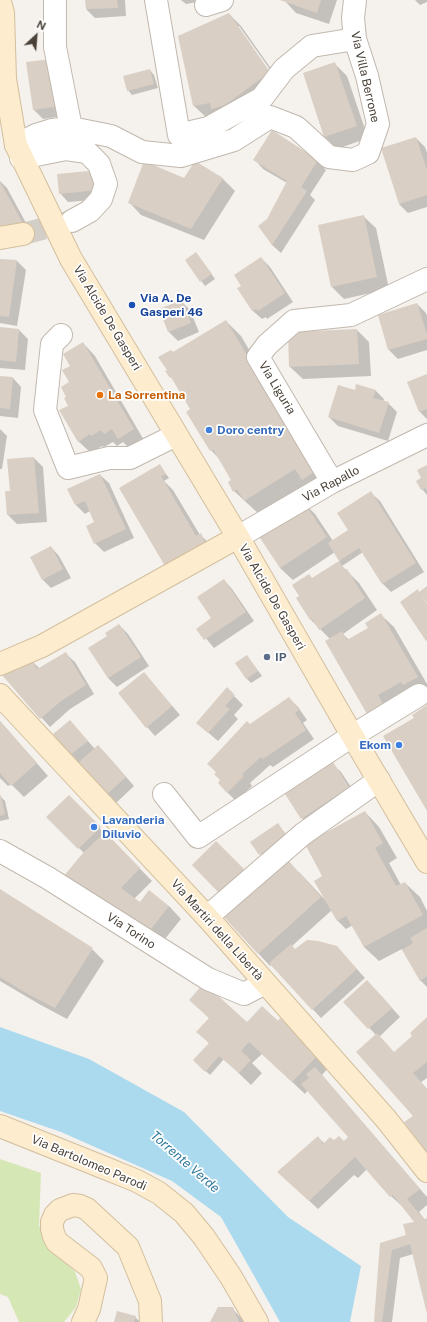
<!DOCTYPE html>
<html>
<head>
<meta charset="utf-8">
<style>
	body { margin:0 }
	#map { position:relative; width:427px; height:1322px; overflow:hidden; background:#f5f1ec; font-family:"Public Sans",sans-serif }
	canvas { display:block }
	.north { position:absolute; left:16px; top:16px; width:40px; height:40px; -webkit-text-stroke:3px #fff; paint-order:stroke; rotate:26deg; font-size:11px; font-weight:700; line-height:16px; text-align:center; color:#4a4239 }
	.north::after { content:''; display:block; margin:auto; width:14px; height:18px; background:#4a4239; clip-path:polygon(50% 0,100% 100%,50% 72%,0 100%) }
</style>
</head>
<body>
<div id="map">
<canvas width="427" height="1322"></canvas>
<div class="north">N</div>
</div>
<script>
const ctx = document.querySelector('canvas').getContext('2d');
ctx.lineJoin = 'round';
function fillPath(path, color) { ctx.fillStyle = color; ctx.fill(path, 'evenodd'); }
const poly = rows => new Path2D(rows.map(r => 'M' + r).join(''));
function stroke(path, color, width, dash) { ctx.strokeStyle = color; ctx.lineWidth = width; ctx.lineCap = dash ? 'butt' : 'round'; ctx.setLineDash(dash || []); ctx.stroke(path); }
function write(font, color, halo, rows, align = 'center') {
  ctx.font = font + ' "Public Sans",sans-serif'; ctx.lineWidth = 3.5; ctx.setLineDash([]); ctx.textBaseline = 'middle'; ctx.strokeStyle = halo; ctx.fillStyle = color; for (const [text, x, y, turn = 0] of rows) {
    ctx.save(); ctx.translate(x, y); ctx.rotate((+turn || 0) * Math.PI / 180); ctx.textAlign = isNaN(turn) ? turn : align; if (halo) ctx.strokeText(text, 0, 0); ctx.fillText(text, 0, 0); ctx.restore();
  }
}
const green = poly([
	[0,1159,41,1173,39,1225,47,1243,75,1272,81,1289,76,1307,64,1322,19,1322,8,1297,0,1294]
]);
const water = poly([
	[0,1027,89,1059,184,1112,288,1217,361,1266,350,1322,280,1322,221,1217,172,1181,61,1132,0,1111]
]);
const shadow = poly([
	[86,0,125,0,126,16,95,18,86,9],
	[181,0,208,0,186,4],
	[284,0,337,0,329,24,296,13],
	[415,0,427,0,427,2,420,5],
	[229,14,241,26,282,84,207,118,194,106,179,37],
	[237,26,239,26,274,75,272,76],
	[27,63,68,115,43,119,34,110],
	[335,64,347,76,368,138,337,149,325,137],
	[150,70,154,75,158,88,132,95,128,90],
	[416,138,425,147,427,153,427,207,408,213,399,204],
	[255,160,317,161,326,170,310,195,315,200,281,253,272,245,260,226,268,219,287,183,263,169],
	[195,162,223,179,235,191,204,240,141,215,129,202,185,179],
	[89,172,98,181,106,199,68,202,60,193],
	[0,181,7,188,32,234,0,238],
	[363,216,376,228,389,289,344,299,332,287],
	[196,253,215,279,205,286,186,260],
	[261,258,270,267,293,302,267,319,266,317,262,319,253,311,239,289,243,286],
	[0,260,17,261,26,270,17,326,0,323],
	[181,301,190,310,199,332,178,341,169,332,160,310],
	[417,304,426,313,427,316,427,350,398,359,389,350,379,316],
	[226,321,241,336,323,475,260,515,234,491,232,481,221,461,211,450,191,410,175,383,167,371,173,353],
	[0,328,19,330,28,339,25,370,0,368],
	[357,330,369,342,371,376,303,379,290,367,289,333],
	[83,343,95,356,145,442,131,450,123,442,117,446,113,442,104,447,102,446,91,453,78,441,68,397,71,366],
	[427,375,427,419,420,412],
	[0,377,13,378,21,387,18,418,0,416],
	[375,390,384,399,383,402,388,403,397,412,388,441,338,426,329,417,355,392],
	[0,429,7,436,2,469,0,469],
	[34,458,43,467,47,522,17,524,8,515,11,492],
	[160,466,169,478,164,481,173,490,200,535,205,539,209,546,170,570],
	[427,466,427,495,422,489,422,478],
	[100,475,109,483,134,538,104,552,95,543,96,522,90,511,85,514,76,505,69,489],
	[371,493,380,501,424,572,391,592,383,584,363,552,342,566,359,583,377,610,343,634,349,640,369,628,381,615,394,627,427,684,427,691,380,725,330,639,311,620,297,599,313,579,340,561,335,552,293,580,280,568,303,502,315,514,333,541,349,530],
	[51,547,59,556,71,578,51,588,43,580],
	[224,580,232,589,254,621,214,648,198,629,212,618],
	[119,625,128,634,149,666,117,687,108,678,89,648,108,636],
	[66,654,75,662,94,694,70,709,50,727,4,676,32,661,40,669],
	[247,656,262,676,251,683,247,679],
	[144,673,180,715,155,736,147,727],
	[227,689,243,705,234,715,238,719,218,741,197,723],
	[289,698,298,707,307,720,303,723,314,739,273,767,270,765,250,783,252,786,236,801,227,792,217,773,208,764,250,725],
	[0,721,48,776,24,797,11,784,8,786,0,778],
	[70,721,95,749,98,746,107,755,134,786,116,803,71,754],
	[332,764,341,772,357,796,306,822,302,818],
	[0,796,5,801,9,819,0,821],
	[69,797,152,881,134,899,140,903,169,906,181,919,160,945,84,853,48,817],
	[365,812,379,827,397,858,389,863,401,885,405,883,420,897,427,911,427,987,420,980,402,949,379,961,364,947,353,925,346,929,337,920,332,910,292,946,295,950,345,956,365,978,321,1018,271,965,270,966,258,953,299,872,328,903,324,877],
	[278,824,291,841,264,859,252,842],
	[216,842,252,879,220,892],
	[0,890,92,949,104,961,67,1019,39,1004,0,981],
	[376,990,400,1017,379,1037,394,1053,413,1036,427,1018,427,1078,421,1082,427,1089,427,1151,414,1116,376,1035,345,1002],
	[190,1000,247,1024,262,1007,330,1066,322,1075,427,1197,427,1205,419,1212,425,1220,427,1219,427,1311,413,1254,400,1258,392,1322,375,1322,381,1244,407,1235,416,1223,404,1208,391,1196,367,1169,358,1178,354,1175,318,1209,287,1180,318,1137,325,1144,334,1142,344,1142,350,1137,308,1090,305,1094,262,1054,252,1063,262,1073,251,1085,224,1059,210,1075,194,1060,210,1044,198,1032,210,1019],
	[232,1308,245,1322,212,1322],
	[135,1317,140,1322,115,1322]
]);
const building = poly([
	[85,0,117,0,118,8,86,9],
	[280,0,321,0,317,13],
	[229,13,270,72,225,105,211,109,210,103,193,106,178,36],
	[53,59,60,106,33,110,26,62],
	[335,62,357,126,324,137,303,73],
	[150,69,154,84,127,91,123,76],
	[272,130,318,160,301,187,307,191,272,245,258,226,267,219,287,181,253,160],
	[416,137,427,170,427,195,399,204,381,148],
	[144,161,184,178,195,161,223,178,191,229,128,203],
	[89,171,98,190,59,194,57,174],
	[0,182,24,225,0,229],
	[364,215,377,277,331,287,318,225],
	[196,252,212,274,200,282,185,260],
	[261,257,285,293,258,311,256,309,252,311,237,288,241,286,234,275],
	[0,259,17,260,9,317,0,316],
	[182,300,191,323,168,332,159,309],
	[417,303,427,334,427,339,388,350,378,315],
	[226,320,316,471,302,480,295,469,244,501,237,489,233,492,228,482,231,480,213,449,210,451,186,412,190,409,171,377,170,378,165,371,167,370,158,357,171,350,173,352],
	[0,327,19,329,16,362,0,360],
	[357,329,359,364,289,367,288,332],
	[83,342,134,429,118,439,112,429,104,434,101,430,91,436,90,434,78,442,59,410,68,406,64,398,66,397,61,387,69,382,62,370,70,366,63,354],
	[427,374,427,409,419,412,407,382],
	[0,376,13,377,10,409,0,408],
	[356,384,376,390,373,398,389,402,379,433,328,417,338,385,355,390],
	[34,457,39,513,7,515,5,491,10,491,7,459],
	[160,464,166,474,161,476,196,536,201,533,205,542,165,566,119,488],
	[427,465,427,491,425,488,421,490,416,481,421,478,417,470],
	[100,474,126,529,94,544,86,526,94,522,85,501,75,505,67,489],
	[371,491,416,563,382,584,359,548,339,561,328,543,348,530,337,513],
	[303,501,327,537,280,568,256,532],
	[51,546,63,569,42,580,30,557],
	[339,561,345,570,347,569,365,598,319,630,312,619,310,620,296,598,299,596,292,585,309,574,312,578],
	[224,579,246,612,204,640,196,629,211,618,197,597],
	[427,586,427,603,421,595,427,604,427,640,426,641,400,602,418,589,419,592],
	[381,613,418,677,403,685,401,682,378,695,383,704,367,714,325,641,342,631,347,640,368,628,365,623],
	[119,624,141,657,108,678,88,648,107,636,105,633],
	[66,652,86,685,61,701,40,719,2,675,32,660,37,669],
	[247,655,258,671,246,679,235,663],
	[144,672,172,706,146,728,118,693],
	[227,687,235,695,225,706,230,709,208,733,196,723],
	[289,697,299,710,295,713,306,730,263,759,261,757,242,774,244,776,227,793,218,783,220,780,214,774,217,772,207,764,247,721,250,724],
	[427,705,427,811,383,736,414,718,412,715],
	[70,720,88,741,70,755,53,734],
	[0,721,37,763,11,786,0,773],
	[98,745,126,777,106,795,78,763],
	[333,762,349,787,301,819,285,794],
	[1,795,5,814,0,816,0,796],
	[69,795,101,827,78,849,46,817],
	[365,811,383,843,375,848,396,886,405,882,423,915,364,947,346,916,337,921,314,881,322,876,305,844],
	[278,823,287,837,259,855,250,842],
	[105,832,140,868,121,888,140,902,149,890,169,906,147,934,63,877,83,853],
	[216,841,244,869,219,893,192,865],
	[287,859,321,897,258,954,223,916],
	[0,889,93,948,55,1008,26,993,0,977],
	[427,928,427,976,420,981,402,950,413,943,410,938],
	[307,940,318,941,337,946,357,969,312,1010,269,963,291,944,295,949],
	[367,980,392,1008,368,1029,343,1002],
	[204,983,247,1022,262,1006,278,1021,280,1018,319,1054,292,1082,249,1042,241,1051,251,1060,239,1073,219,1056,205,1072,193,1060,209,1043,196,1032,209,1018,189,1000],
	[427,1017,427,1062,413,1073,427,1089,427,1153,404,1122,413,1116,356,1052,377,1033,394,1052,412,1036,410,1033],
	[315,1067,420,1189,407,1199,424,1219,427,1218,427,1314,410,1244,392,1250,382,1322,374,1322,380,1243,406,1235,403,1224,414,1222,393,1195,390,1197,355,1157,309,1201,277,1172,318,1136,323,1144,330,1137,334,1140,339,1136,344,1141,348,1137,301,1084,309,1078,306,1074],
	[218,1307,233,1307,239,1322,210,1322],
	[117,1311,136,1316,134,1322,114,1322]
]);
const secondaryTunnel = poly([
	[23,234,72,221]
]);
const street = poly([
	[55,0,55,47,71,128],
	[156,0,179,135,208,128,262,98,284,69,312,46,355,39],
	[206,5,222,0],
	[16,145,36,135,52,130,71,128,111,136,142,152,181,156,234,140,270,117,296,127,329,157,353,160,368,153,378,124,367,76,355,39,353,18,355,0],
	[21,158,66,149,87,152,99,164,106,184,101,199,90,211,72,221],
	[61,335,52,344,45,410,68,468,109,458,130,458,176,435],
	[332,482,258,357,267,345,294,321,351,315,427,279],
	[238,537,332,482,427,435],
	[164,794,198,837,352,736,419,695],
	[0,851,48,878,208,979,244,994,265,983],
	[207,917,303,834,379,780]
]);
const secondary = poly([
	[0,2,3,13,5,79,16,145,71,259,238,537,356,742,427,862],
	[0,238,23,234],
	[0,664,42,646,238,537],
	[0,695,207,917,386,1119,427,1171],
	[0,1126,110,1170,137,1181,159,1193,184,1213,204,1237,231,1277,257,1322],
	[83,1322,89,1309,96,1278,91,1268,57,1242,54,1236,52,1229,52,1222,55,1215,60,1210,73,1205,80,1206,87,1209,128,1247,150,1301,151,1322]
]);
const markers = [
	[132,305,4,"#1a4fb4"],
	[100,395,4,"#e8710a"],
	[209,430,4,"#3f7fe0"],
	[267,657,4,"#5c6f8a"],
	[399,745,4,"#3f7fe0"],
	[94,827,4,"#3f7fe0"]
];
const streetNames = [
	["Via Villa Berrone",365,77,77],
	["Via Alcide De Gasperi",107,318,59],
	["Via Liguria",277,388,59],
	["Via Rapallo",331,484,-28],
	["Via Alcide De Gasperi",272,597,60],
	["Via Martiri della Libertà",217,930,48],
	["Via Torino",131,931,33],
	["Via Bartolomeo Parodi",89,1163,23]
];
const transitNames = [
	["Via A. De",140,298],
	["Gasperi 46",140,312]
];
const foodNames = [
	["La Sorrentina",108,395]
];
const shopNames = [
	["Doro centry",217,430],
	["Ekom",391,745,"right"],
	["Lavanderia",102,820],
	["Diluvio",102,834]
];
const serviceNames = [
	["IP",275,657]
];
const waterNames = [
	["Torrente Verde",185,1162,41]
];
fillPath(green, '#d6e7b6');
fillPath(water, '#abdaef');
fillPath(shadow, '#0003');
fillPath(building, '#dacfc4');
stroke(secondaryTunnel, '#d3cec8', 22, [22, 11]);
stroke(street, '#c1b8ae', 24);
stroke(secondary, '#d3bf9d', 24);
stroke(street, '#fff', 22);
stroke(secondary, '#fdedce', 22);
for (const [x, y, r, color] of markers) { const dot = new Path2D(); dot.arc(x, y, r, 0, 2 * Math.PI); ctx.fillStyle = color; ctx.fill(dot); stroke(dot, '#fff', 1.5); }
write('12px', '#4a4239', '#fff', streetNames);
write('bold 12px', '#164399', '#fff', transitNames, 'left');
write('bold 12px', '#c56008', '#fff', foodNames, 'left');
write('bold 12px', '#366cbe', '#fff', shopNames, 'left');
write('bold 12px', '#4e5e75', '#fff', serviceNames, 'left');
write('italic 13px', '#30799b', '#fff', waterNames);
</script>
</body>
</html>
